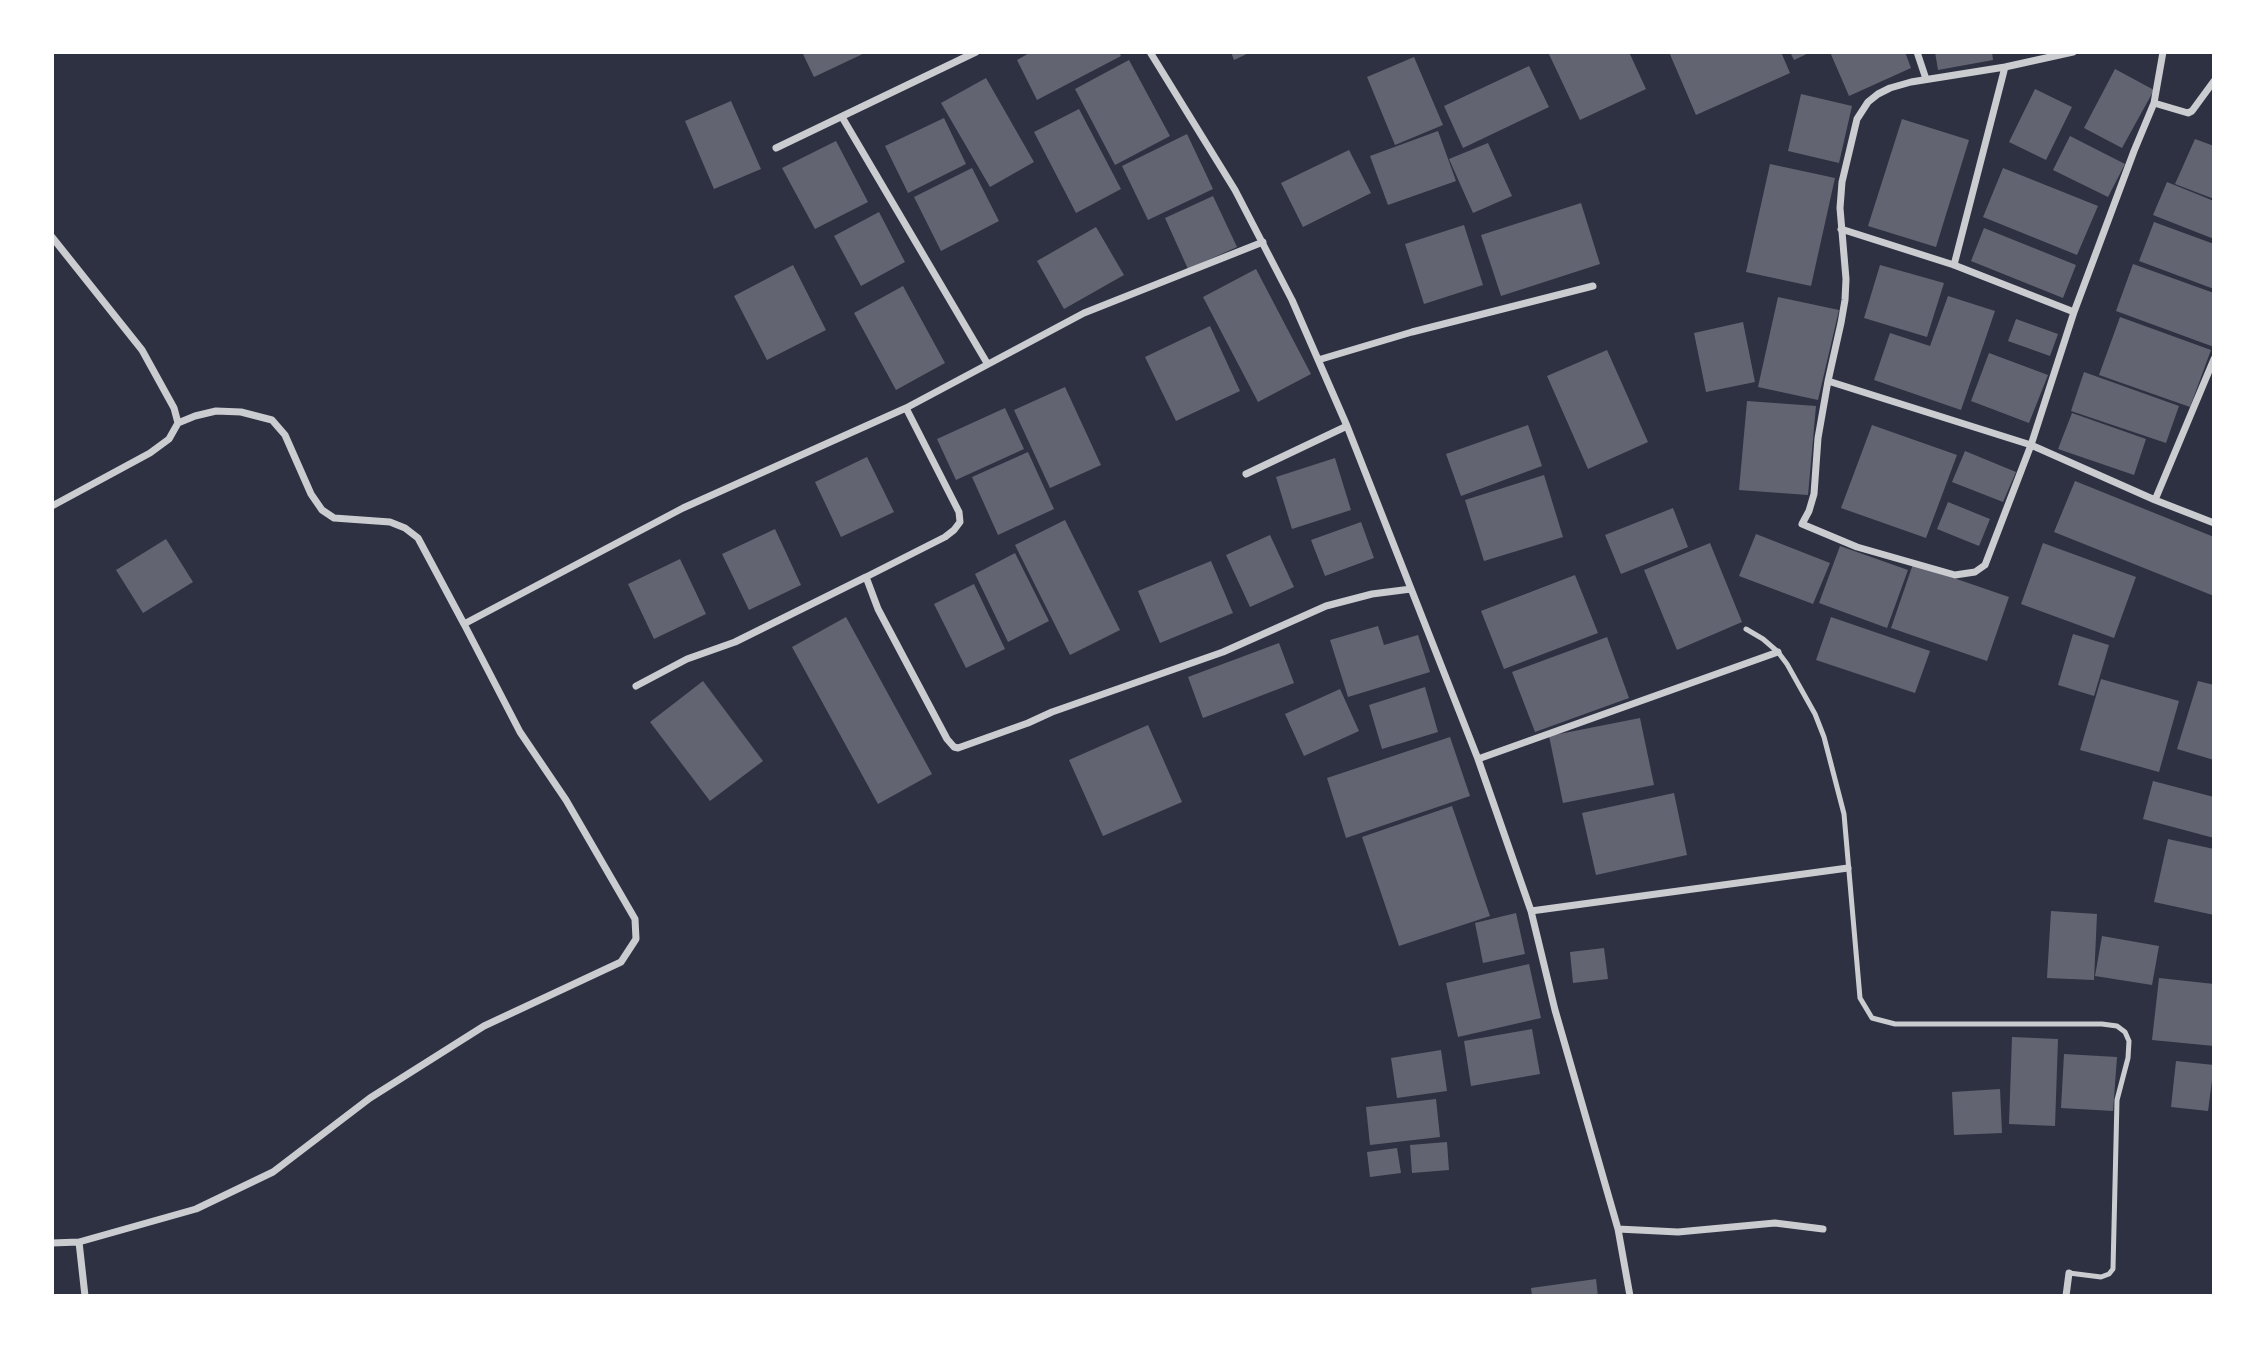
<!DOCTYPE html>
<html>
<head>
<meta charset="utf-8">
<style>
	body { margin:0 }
	#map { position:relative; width:2266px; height:1348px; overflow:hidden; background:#2d3142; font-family:Georgia,serif }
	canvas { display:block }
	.frame { position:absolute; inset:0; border:54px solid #fff; pointer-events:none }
</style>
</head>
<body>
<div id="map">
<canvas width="2266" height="1348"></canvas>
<div class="frame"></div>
</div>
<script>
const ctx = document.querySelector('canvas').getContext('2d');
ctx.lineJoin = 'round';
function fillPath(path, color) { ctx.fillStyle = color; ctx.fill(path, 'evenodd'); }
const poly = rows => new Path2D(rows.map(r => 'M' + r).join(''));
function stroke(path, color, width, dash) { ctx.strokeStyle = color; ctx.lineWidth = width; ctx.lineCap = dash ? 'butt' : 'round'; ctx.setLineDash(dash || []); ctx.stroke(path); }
const building = poly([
	[802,52,867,52,814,77],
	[1031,52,1119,52,1121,56,1037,100,1017,60],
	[1231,52,1251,52,1234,60],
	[1548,52,1629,52,1646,89,1580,120],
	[1669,52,1781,52,1790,73,1696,115],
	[1790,52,1811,52,1794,60],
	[1830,52,1905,52,1911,68,1849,96],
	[1935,52,1992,52,1993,60,1938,70],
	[1414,57,1443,125,1395,145,1367,77],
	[1129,60,1170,136,1115,165,1075,89],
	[1529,66,1549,107,1463,148,1444,106],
	[2115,69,2154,90,2122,148,2084,128],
	[986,78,1034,162,990,187,941,103],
	[2035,89,2072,107,2046,160,2009,142],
	[1801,94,1852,106,1839,163,1788,151],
	[731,101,761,169,714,189,685,121],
	[1079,109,1121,189,1076,213,1034,132],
	[944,118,966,164,908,193,885,146],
	[1902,119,1969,140,1936,247,1868,226],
	[1438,131,1456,181,1388,205,1370,156],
	[1187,134,1213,189,1148,220,1122,166],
	[2070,136,2125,164,2108,197,2053,170],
	[2195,139,2214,146,2214,199,2175,184],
	[836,141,868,202,815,229,782,168],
	[1488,143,1512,196,1473,213,1449,159],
	[1349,150,1371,193,1303,227,1281,183],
	[1770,164,1835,178,1811,286,1746,272],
	[972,168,999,221,941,251,914,197],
	[2003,168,2098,206,2077,255,1983,217],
	[2167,182,2214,201,2214,239,2153,215],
	[1213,196,1237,247,1188,269,1165,218],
	[1581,203,1600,264,1501,296,1481,235],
	[879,212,905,262,861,286,834,236],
	[2154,222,2214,244,2214,289,2139,261],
	[1464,225,1483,285,1424,304,1405,244],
	[1096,227,1124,275,1064,309,1037,261],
	[1984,228,2076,265,2063,298,1971,261],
	[2133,264,2214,293,2214,347,2116,311],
	[793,265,826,330,767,360,734,296],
	[1880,265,1944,283,1927,337,1864,318],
	[1256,269,1311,374,1258,402,1203,297],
	[903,286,945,363,896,390,854,313],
	[1948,296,1995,311,1961,410,1874,380,1890,333,1930,346],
	[1778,297,1839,310,1818,400,1758,387],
	[2120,317,2211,350,2190,407,2099,375],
	[2016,319,2058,334,2050,356,2008,341],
	[1743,322,1755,382,1706,392,1694,333],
	[1210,326,1240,391,1176,421,1145,357],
	[1607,350,1648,442,1588,469,1547,376],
	[1989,353,2048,375,2029,423,1971,401],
	[2084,372,2179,406,2166,443,2071,411],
	[1065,387,1101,465,1050,488,1014,410],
	[1747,401,1816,406,1808,495,1739,490],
	[1005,408,1024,449,956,480,937,439],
	[2072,413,2146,439,2134,475,2058,449],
	[1528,425,1542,466,1461,496,1446,454],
	[1872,425,1957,455,1926,538,1841,508],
	[1965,451,2016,472,2003,502,1952,482],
	[1028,452,1054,509,998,535,972,477],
	[867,457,894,512,841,537,815,482],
	[1335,458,1351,510,1292,529,1276,477],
	[1544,475,1563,537,1484,561,1465,500],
	[2075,481,2214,537,2214,596,2054,532],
	[1948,502,1990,519,1979,546,1937,529],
	[1673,508,1688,547,1621,574,1605,535],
	[1065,520,1120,630,1070,655,1015,545],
	[1361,522,1374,558,1325,576,1311,540],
	[775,529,801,585,749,610,722,554],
	[1756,534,1830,563,1813,604,1739,576],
	[1270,535,1294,587,1250,607,1226,555],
	[166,539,193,582,143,613,116,570],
	[1710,543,1742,622,1677,650,1644,570],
	[2043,543,2136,577,2114,638,2021,604],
	[1840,546,1908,570,1887,628,1819,603],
	[1015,553,1049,621,1008,642,975,574],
	[680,559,706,614,654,639,628,584],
	[1211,561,1233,613,1160,643,1138,591],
	[1913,564,2009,597,1987,661,1891,628],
	[1575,575,1598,633,1504,669,1481,611],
	[974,584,1005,649,966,668,934,604],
	[846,617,932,774,878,804,792,647],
	[1831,617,1930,651,1915,693,1816,660],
	[1378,626,1384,645,1418,635,1430,672,1348,697,1330,640],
	[2073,634,2109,645,2094,696,2058,685],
	[1607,637,1629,698,1535,732,1512,672],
	[1279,643,1294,683,1203,718,1188,677],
	[2101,679,2179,701,2159,772,2080,750],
	[703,681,763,761,710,801,650,722],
	[2198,681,2214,685,2214,760,2177,749],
	[1425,687,1438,732,1382,749,1369,705],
	[1340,689,1359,731,1304,756,1285,714],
	[1640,718,1654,785,1563,803,1549,736],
	[1148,725,1182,802,1103,836,1069,760],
	[1450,737,1470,796,1346,838,1327,778],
	[2153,781,2214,797,2214,838,2143,819],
	[1674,793,1687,855,1596,875,1582,813],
	[1452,806,1490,916,1399,946,1362,837],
	[2168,839,2214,849,2214,915,2154,902],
	[2051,911,2097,914,2094,980,2047,978],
	[1516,913,1525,954,1483,963,1475,923],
	[2102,936,2159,946,2152,985,2095,976],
	[1604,948,1608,979,1573,983,1570,952],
	[1529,964,1541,1018,1458,1037,1446,983],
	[2159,978,2214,984,2214,1046,2152,1040],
	[1532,1029,1540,1074,1471,1086,1464,1041],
	[2012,1037,2058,1039,2055,1126,2009,1124],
	[1441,1050,1447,1091,1397,1098,1391,1058],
	[2064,1054,2117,1057,2113,1111,2061,1108],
	[2176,1061,2214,1065,2208,1111,2171,1107],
	[2000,1089,2002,1133,1954,1135,1952,1092],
	[1436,1099,1440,1137,1370,1145,1366,1107],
	[1447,1142,1449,1170,1412,1173,1410,1145],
	[1397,1148,1401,1173,1370,1177,1367,1152],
	[1596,1279,1598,1296,1532,1296,1531,1288]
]);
const service = poly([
	[1746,629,1763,639,1778,652,1787,664,1815,714,1824,737,1844,814,1860,998,1872,1018,1895,1024,2102,1024,2117,1026,2125,1032,2129,1041,2128,1058,2117,1100,2113,1269,2109,1274,2101,1277,2069,1273]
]);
const minor = poly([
	[1150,52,1235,190,1292,300,1347,426,1478,759,1531,911,1555,1010,1618,1229,1630,1296],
	[1917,52,1926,79],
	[2163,52,2154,103,2134,151,2074,312,2031,445,2155,500,2214,359],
	[2154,103,2188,113,2192,111,2214,81],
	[842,117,987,363],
	[776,148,976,52],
	[1841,229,1954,265,2074,312],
	[52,237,142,350,174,408,178,423,169,439,150,453,52,506],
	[1263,242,1084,313,906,408,959,512,960,522,954,530,945,537,866,577,878,609,947,739,954,747,958,748,1028,723,1052,712,1223,652,1326,606,1372,594,1411,589],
	[1954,265,2005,67],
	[1318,360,1412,332,1593,286],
	[1828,381,2031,445,1985,565,1975,572,1955,575,1857,547,1802,524,1809,511,1814,494,1818,438,1828,381,1841,323,1845,300,1846,279,1840,208,1842,182,1857,119,1868,102,1878,94,1890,88,1911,82,2005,67,2073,52],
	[178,423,195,416,216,411,241,412,272,420,285,435,311,494,322,510,334,518,390,522,405,528,418,538,464,624],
	[1246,474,1347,426],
	[2155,500,2214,523],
	[636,686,687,659,735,642,866,577],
	[1478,759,1778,652],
	[1531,911,1848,868],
	[1618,1229,1678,1232,1775,1223,1823,1229],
	[79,1242,85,1296],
	[52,1243,79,1242,196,1209,273,1172,370,1098,484,1026,621,962,636,939,635,919,566,800,520,732,464,624,683,508,906,408],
	[2066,1296,2069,1273]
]);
fillPath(building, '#626471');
stroke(service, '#caccd0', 5);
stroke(minor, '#caccd0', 7);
</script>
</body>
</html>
